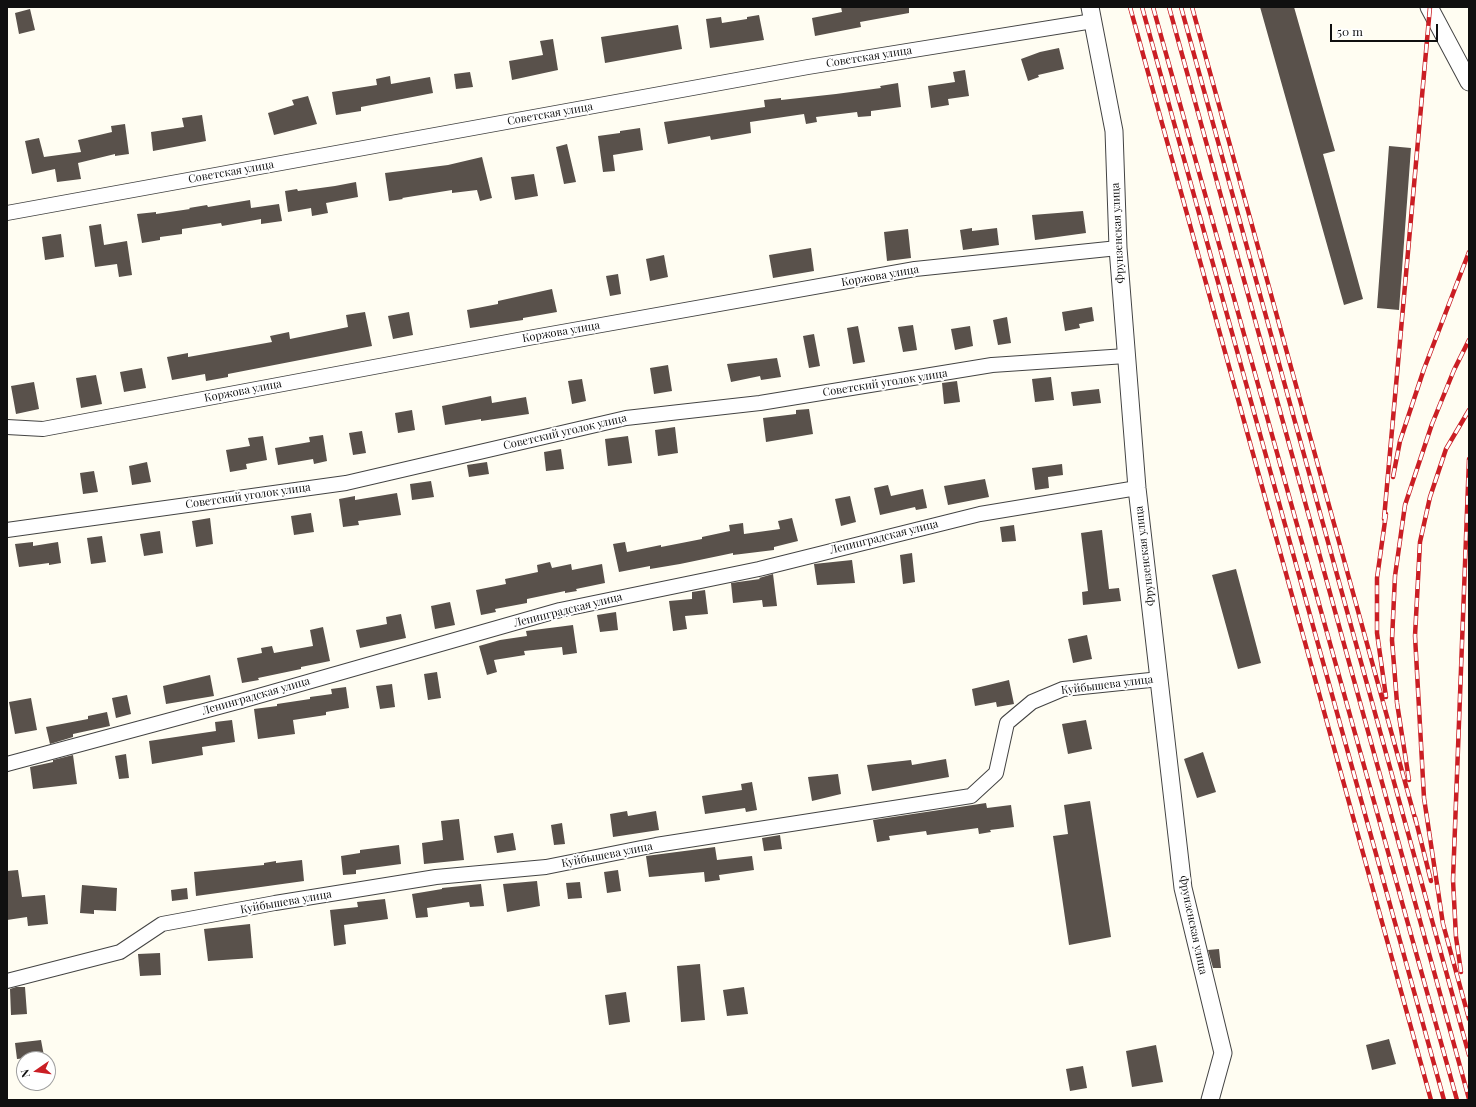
<!DOCTYPE html>
<html>
<head>
<meta charset="utf-8">
<style>
	body { margin:0 }
	#map { position:relative; width:1476px; height:1107px; overflow:hidden; background:#fffdf2; font-family:"Playfair Display",serif }
	canvas { display:block }
	.frame { position:absolute; inset:0; border:8px solid #101010; pointer-events:none }
	.north { position:absolute; left:16px; top:1051px; width:40px; height:40px; box-sizing:border-box; background:#fff; border:1px solid #9f9f9f; border-radius:50%; rotate:257deg; font-size:11px; font-weight:700; line-height:16px; text-align:center; color:#101010 }
	.north::after { content:''; display:block; margin:auto; width:14px; height:18px; background:#ca1e24; clip-path:polygon(50% 0,100% 100%,50% 72%,0 100%) }
	.scale { position:absolute; left:1330px; top:24px; width:108px; height:18px; box-sizing:border-box; border:2px solid #101010; border-top:0; padding-left:5px; font-size:12px; line-height:14px; white-space:nowrap; color:#101010; -webkit-text-stroke:3px #fff; paint-order:stroke }
</style>
</head>
<body>
<div id="map">
<canvas width="1476" height="1107"></canvas>
<div class="frame"></div>
<div class="north">N</div>
<div class="scale">50 m</div>
</div>
<script>
const ctx = document.querySelector('canvas').getContext('2d');
ctx.lineJoin = 'round';
function fillPath(path, color) { ctx.fillStyle = color; ctx.fill(path, 'evenodd'); }
const poly = rows => new Path2D(rows.map(r => 'M' + r).join(''));
function stroke(path, color, width, dash) { ctx.strokeStyle = color; ctx.lineWidth = width; ctx.lineCap = dash ? 'butt' : 'round'; ctx.setLineDash(dash || []); ctx.stroke(path); }
function write(font, color, halo, rows, align = 'center') {
  ctx.font = font + ' "Playfair Display",serif'; ctx.lineWidth = 4; ctx.setLineDash([]); ctx.textBaseline = 'middle'; ctx.strokeStyle = halo; ctx.fillStyle = color; for (const [text, x, y, turn = 0] of rows) {
    ctx.save(); ctx.translate(x, y); ctx.rotate((+turn || 0) * Math.PI / 180); ctx.textAlign = isNaN(turn) ? turn : align; if (halo) ctx.strokeText(text, 0, 0); ctx.fillText(text, 0, 0); ctx.restore();
  }
}
const building = poly([
	[841,7,909,7,909,13,860,22,861,27,815,36,812,18,842,12],
	[1260,7,1294,7,1335,151,1323,154,1363,299,1344,305],
	[30,9,35,30,19,34,15,13],
	[759,15,764,40,710,48,706,19,721,17,722,23,747,19,747,17],
	[678,25,682,49,605,63,601,37],
	[553,39,558,70,512,80,509,61,543,55,540,41],
	[1059,48,1064,69,1038,75,1039,77,1028,81,1021,59,1040,52],
	[965,70,969,96,948,99,949,105,931,108,928,86,955,82,953,72],
	[470,72,473,87,456,89,454,74],
	[390,76,391,84,430,77,433,93,361,107,361,111,336,115,332,92,377,85,376,79],
	[898,83,901,107,871,111,871,116,858,117,857,112,816,117,817,122,806,124,804,114,750,122,751,133,711,140,710,136,668,144,664,122,765,107,764,100,781,98,781,100,836,94,881,88,880,86],
	[308,96,317,124,274,135,268,113,294,105,292,100],
	[202,115,206,141,153,151,151,132,184,127,182,118],
	[125,124,129,154,115,156,115,154,78,163,81,179,57,182,55,169,32,174,25,141,39,138,44,157,81,152,78,140,112,132,111,126],
	[640,128,643,150,613,155,615,171,603,172,598,136,620,133,620,131],
	[567,144,576,182,564,184,556,147],
	[1389,146,1411,148,1399,310,1377,308],
	[482,157,492,198,480,201,477,190,452,193,452,190,402,198,403,199,389,201,385,173,448,165],
	[534,174,538,196,515,200,511,177],
	[356,182,358,197,326,203,328,213,312,216,311,208,288,212,285,191,297,189,298,191,335,186],
	[250,200,251,208,279,204,282,221,261,224,261,219,222,226,221,223,182,229,182,234,160,237,160,240,142,243,137,214,156,212,156,214,190,209,189,208,207,205,208,207],
	[1083,211,1086,233,1035,240,1032,215],
	[101,224,104,245,127,241,132,275,119,277,117,264,95,267,89,226],
	[972,228,972,231,997,228,999,245,963,250,960,230],
	[908,229,911,258,887,261,884,232],
	[61,234,64,257,45,260,42,237],
	[811,248,814,271,773,278,769,255],
	[664,255,668,277,650,281,646,259],
	[618,274,621,294,610,296,606,276],
	[552,289,557,312,523,318,523,320,470,328,467,310,498,304,498,301],
	[1092,307,1094,321,1079,324,1080,328,1065,331,1062,312],
	[365,312,372,346,228,374,228,377,206,381,205,374,172,380,167,357,188,353,188,357,272,342,270,336,289,332,290,339,348,327,346,315],
	[409,312,413,335,393,339,388,316],
	[1007,317,1011,343,998,345,993,320],
	[913,325,917,350,903,352,898,327],
	[858,326,865,362,853,364,847,328],
	[970,326,973,346,955,350,951,329],
	[814,334,820,366,809,368,803,336],
	[777,358,781,377,761,380,760,376,731,382,727,364],
	[668,365,672,391,654,394,650,368],
	[142,368,146,388,124,392,120,372],
	[96,375,102,404,81,408,76,378],
	[1051,377,1054,400,1035,402,1032,379],
	[582,379,586,401,572,404,568,381],
	[957,381,960,402,944,404,942,383],
	[34,382,39,409,16,414,11,386],
	[1099,389,1101,403,1073,406,1071,392],
	[491,396,492,403,526,397,529,414,481,421,481,419,445,425,442,406],
	[809,409,813,434,766,442,763,418,796,414,796,410],
	[412,410,415,430,398,433,395,413],
	[675,427,678,453,658,456,655,430],
	[362,431,366,453,353,455,349,433],
	[323,435,327,461,314,464,313,459,278,465,275,448,310,442,309,437],
	[263,436,267,460,246,464,247,469,230,472,226,450,250,446,248,438],
	[628,436,632,463,608,466,605,439],
	[561,449,564,469,546,471,544,452],
	[147,462,151,482,132,485,129,466],
	[487,462,489,474,469,477,467,465],
	[1062,464,1063,475,1048,477,1049,488,1035,490,1032,468],
	[94,471,98,492,83,494,80,473],
	[985,479,989,497,948,505,944,486],
	[431,481,434,497,412,500,410,484],
	[888,485,891,496,923,489,927,508,916,510,915,507,880,515,874,488],
	[397,493,401,515,358,521,359,525,343,527,339,499,355,496,355,500],
	[850,496,856,522,841,526,835,499],
	[311,513,314,532,294,535,291,516],
	[210,518,213,544,196,547,192,521],
	[792,518,798,541,774,547,774,550,733,555,733,553,680,564,650,569,650,566,619,572,613,544,625,542,627,552,661,545,661,547,702,539,702,537,730,531,729,525,743,523,744,534,780,529,778,521],
	[1014,525,1016,541,1002,542,1000,527],
	[1102,530,1109,589,1119,588,1121,601,1083,605,1082,592,1088,591,1081,533],
	[160,531,163,553,144,556,140,534],
	[102,536,106,562,91,564,87,538],
	[33,542,33,546,58,542,61,563,49,565,49,563,19,567,15,544],
	[912,553,915,582,903,584,900,555],
	[852,560,855,583,817,585,814,564],
	[550,562,552,568,571,564,572,570,602,564,605,583,576,589,577,591,565,593,565,591,527,599,527,603,495,609,496,612,481,615,476,590,506,584,505,579,538,572,537,565],
	[1236,569,1261,663,1238,669,1212,575],
	[773,574,777,606,763,607,762,600,733,603,731,583,760,579,759,578],
	[705,590,708,614,685,616,687,629,673,631,669,601,692,599,692,592],
	[450,602,455,625,435,629,431,606],
	[616,612,618,630,600,632,597,615],
	[401,614,406,638,360,648,356,630,387,624,386,617],
	[573,625,577,653,563,655,562,647,524,651,525,655,494,660,497,672,487,675,479,646,500,640,527,636,526,631],
	[323,627,330,661,301,667,301,669,258,678,259,680,242,683,237,658,262,653,261,648,272,646,274,653,313,646,310,630],
	[1087,635,1092,659,1073,663,1068,639],
	[437,672,441,698,428,700,424,674],
	[210,675,214,696,166,704,163,686],
	[1009,680,1014,704,997,707,996,702,975,706,972,689],
	[392,684,395,707,380,709,376,686],
	[346,687,349,708,326,712,326,715,293,720,295,734,258,739,254,709,277,706,277,704,310,699,310,697,332,694,331,689],
	[127,695,131,714,116,718,112,698],
	[31,698,37,730,15,734,9,702],
	[107,712,110,726,73,734,73,737,50,744,46,727,88,719,88,716],
	[232,720,235,742,202,747,203,755,152,764,149,741,216,731,215,722],
	[1086,720,1092,749,1068,754,1062,724],
	[1203,752,1216,792,1197,798,1184,759],
	[126,754,129,778,119,779,115,756],
	[73,755,77,784,33,789,30,767,53,762,53,760],
	[946,759,949,777,872,791,867,765,911,760,912,765],
	[838,774,841,794,812,801,808,777],
	[752,782,757,810,746,812,745,808,705,814,702,796,742,790,741,784],
	[1090,801,1111,937,1069,945,1053,836,1068,834,1064,805],
	[986,803,987,808,1011,805,1014,827,990,830,991,832,979,834,978,828,927,835,926,831,889,836,890,840,877,842,873,820],
	[627,811,628,816,656,811,659,830,613,837,610,814],
	[459,819,464,860,424,864,422,843,443,840,441,821],
	[562,823,565,844,554,845,551,825],
	[513,833,516,850,497,853,494,836],
	[780,835,782,849,764,851,762,838],
	[399,845,401,864,356,870,356,874,343,875,341,856,360,853,360,850],
	[715,847,717,860,752,856,754,870,719,875,720,880,705,882,704,872,649,877,646,856],
	[302,860,304,881,196,896,194,872,264,865,264,863,276,861,276,863],
	[18,870,22,897,45,895,48,924,28,926,27,917,7,920,7,871],
	[618,870,621,891,607,893,604,872],
	[537,881,540,906,507,912,503,884],
	[580,882,582,898,568,899,566,883],
	[481,884,484,906,470,907,469,902,427,908,428,917,416,918,412,894,442,889,442,888],
	[82,885,117,888,116,911,94,910,94,914,80,913],
	[187,888,188,899,172,901,171,890],
	[385,899,388,919,344,925,346,944,334,946,330,910,358,907,357,902],
	[250,924,253,958,208,961,204,929],
	[1219,949,1221,968,1213,968,1208,950],
	[160,953,161,975,140,976,138,954],
	[700,964,705,1020,681,1022,677,966],
	[16,987,25,987,27,1014,11,1015,10,989],
	[744,987,748,1014,727,1016,723,990],
	[626,992,630,1022,609,1025,605,995],
	[1389,1039,1396,1064,1372,1070,1366,1045],
	[41,1040,44,1056,17,1059,15,1043],
	[1156,1045,1163,1082,1132,1087,1126,1051],
	[1083,1066,1087,1088,1070,1091,1066,1069]
]);
const minor = poly([
	[7,213,808,67,1093,21],
	[7,427,43,429,534,337,915,269,1118,248],
	[7,530,346,483,626,418,760,403,992,365,1126,356],
	[7,764,241,701,560,610,759,569,980,514,1137,488],
	[7,981,120,952,162,924,275,903,436,877,546,867,656,845,971,796,996,773,1007,723,1032,702,1063,689,1160,679]
]);
const tertiary = poly([
	[1090,7,1114,131,1118,248,1137,488,1183,888,1223,1053,1210,1100],
	[1429,7,1469,82]
]);
const rail = poly([
	[1130,7,1431,1100],
	[1142,7,1444,1100],
	[1153,7,1457,1100],
	[1169,7,1469,1099],
	[1181,7,1469,1055],
	[1192,7,1416,822],
	[1469,410,1446,449,1430,497,1420,542,1415,636,1424,798,1443,924,1469,1019],
	[1393,477,1400,441,1424,369,1469,252],
	[1386,514,1377,578,1377,633,1386,697],
	[1384,519,1430,7],
	[1409,780,1397,703,1392,640,1395,576,1405,505,1432,424,1454,370,1469,340],
	[1415,817,1431,881],
	[1461,972,1456,937,1453,880,1469,459]
]);
const streetNames = [
	["Советская улица",869,57,-9],
	["Советская улица",550,114,-10],
	["Советская улица",231,172,-10],
	["Фрунзенская улица",1118,233,-93],
	["Коржова улица",880,276,-10],
	["Коржова улица",561,332,-10],
	["Советский уголок улица",885,383,-9],
	["Коржова улица",243,391,-11],
	["Советский уголок улица",565,432,-13],
	["Советский уголок улица",248,496,-8],
	["Ленинградская улица",884,537,-14],
	["Фрунзенская улица",1145,556,-97],
	["Ленинградская улица",568,610,-14],
	["Куйбышева улица",1107,685,-7],
	["Ленинградская улица",256,696,-16],
	["Куйбышева улица",607,855,-11],
	["Куйбышева улица",286,902,-10],
	["Фрунзенская улица",1193,925,78]
];
fillPath(building, '#59514b');
stroke(minor, '#434343', 16);
stroke(tertiary, '#434343', 19);
stroke(minor, '#fff', 14);
stroke(tertiary, '#fff', 17);
stroke(rail, '#ca1e24', 4.5);
stroke(rail, '#fff', 3, [9]);
write('11px', '#101010', '#fff', streetNames);
</script>
</body>
</html>
